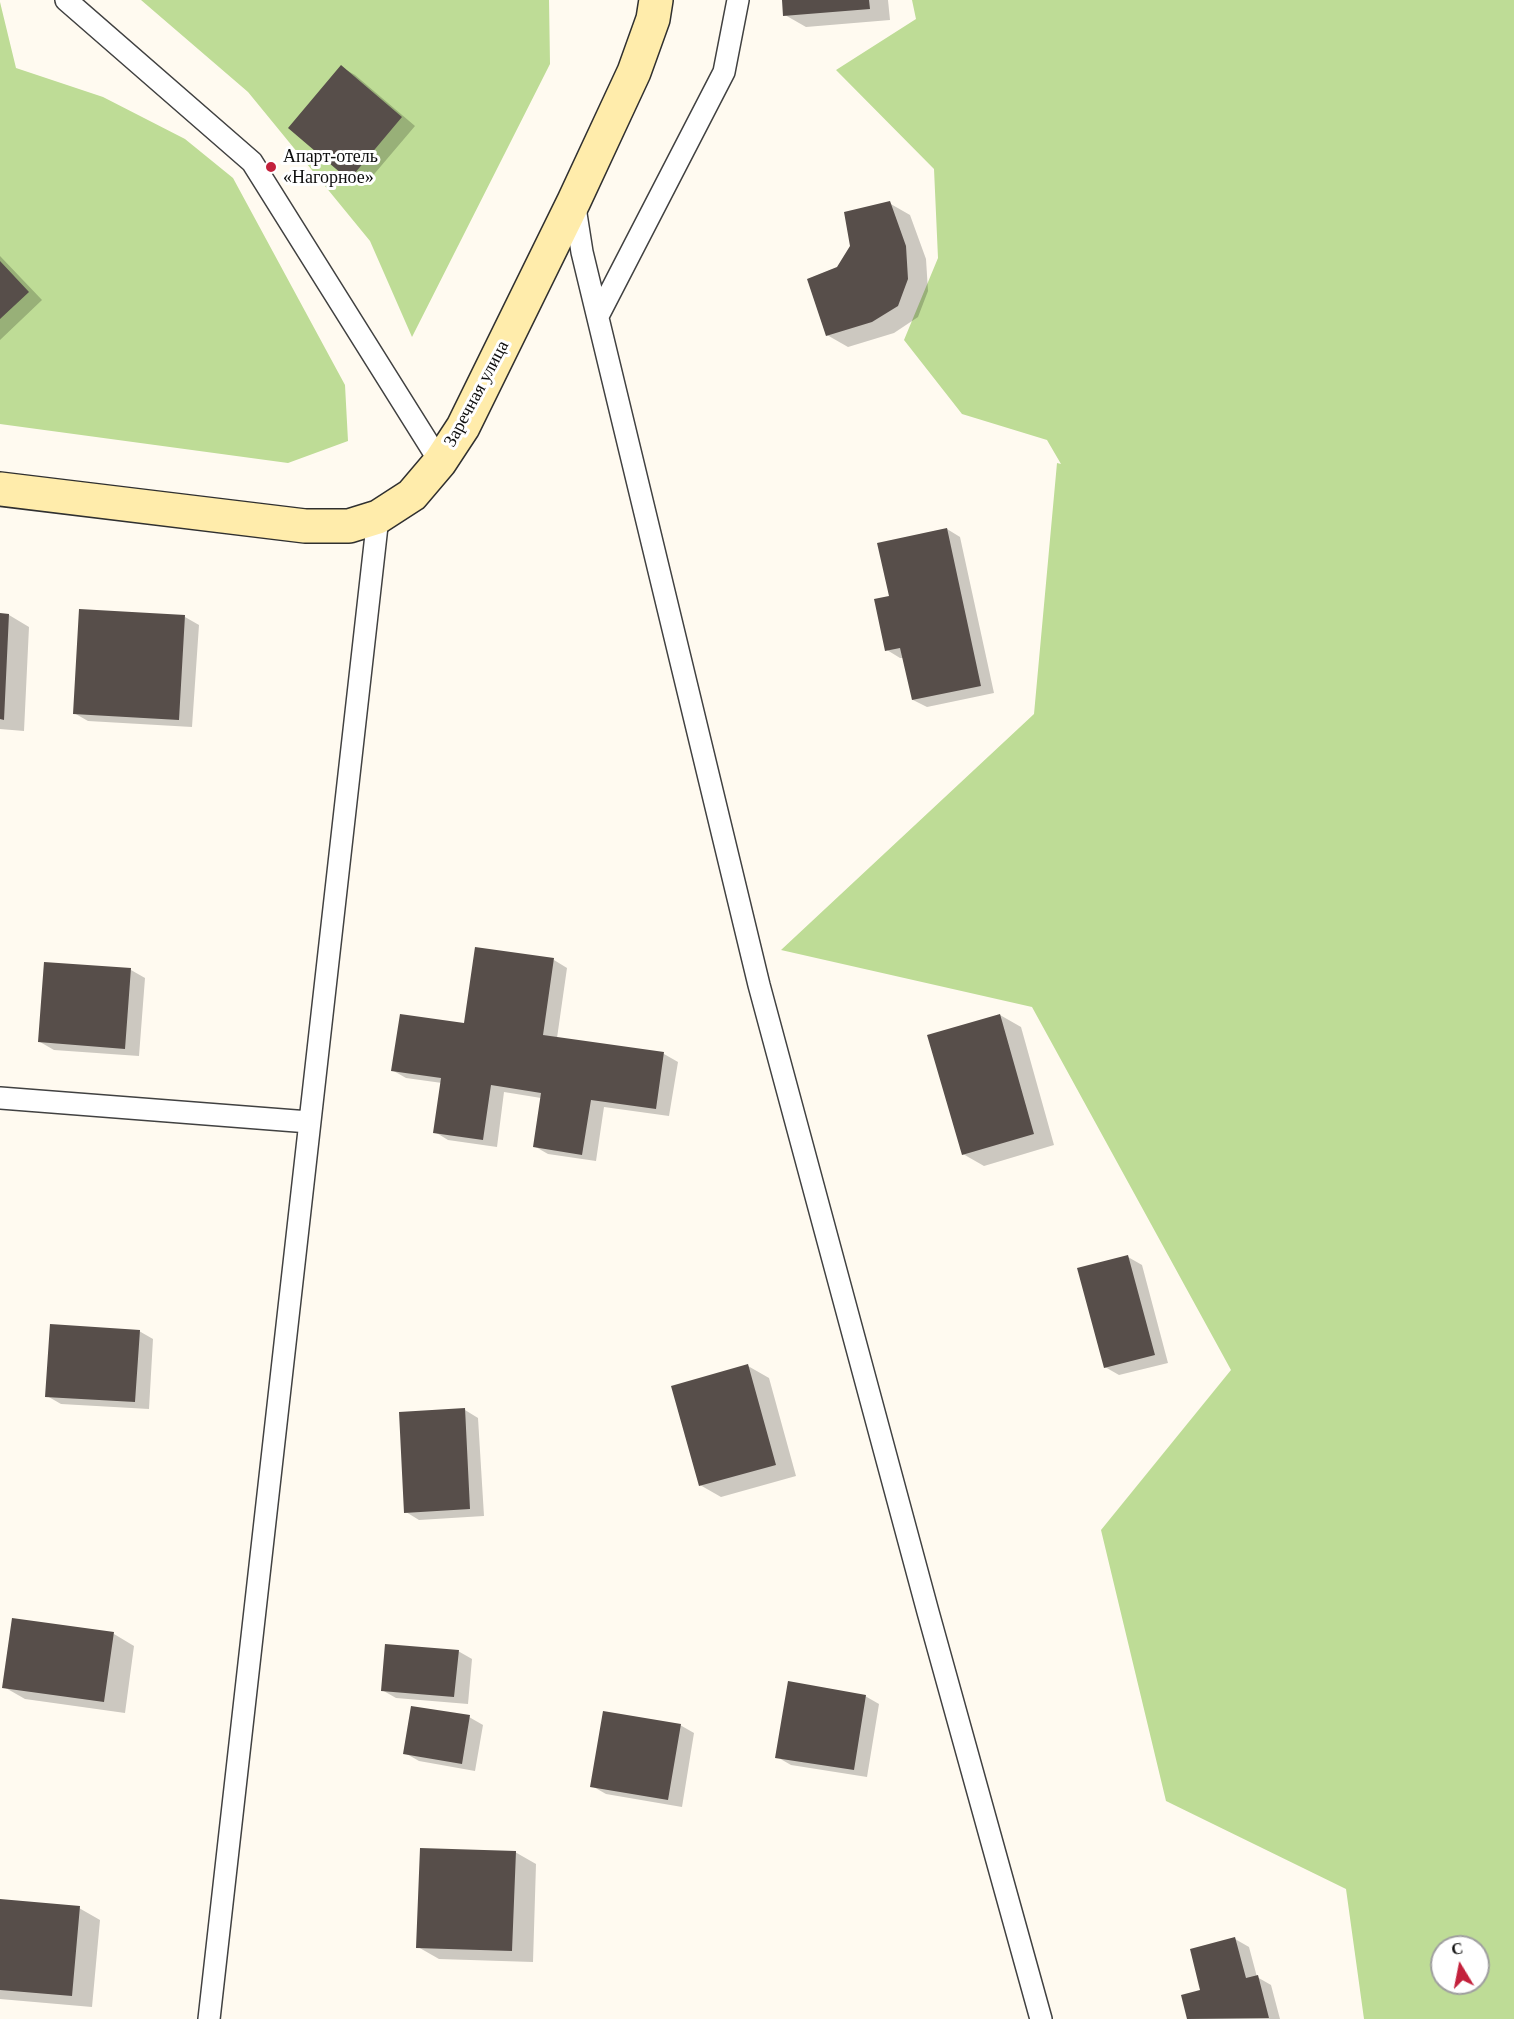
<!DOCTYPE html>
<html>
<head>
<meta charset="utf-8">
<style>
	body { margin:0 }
	#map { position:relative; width:1514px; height:2019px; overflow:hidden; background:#fffaf0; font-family:Georgia,serif }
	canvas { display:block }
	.north { position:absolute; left:1430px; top:1935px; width:60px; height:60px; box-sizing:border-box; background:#fff; border:2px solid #9f9f9f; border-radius:50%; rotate:350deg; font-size:16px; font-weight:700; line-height:24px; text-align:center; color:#0e0e0e }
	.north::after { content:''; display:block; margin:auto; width:21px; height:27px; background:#c3213c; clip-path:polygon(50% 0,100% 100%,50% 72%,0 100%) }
</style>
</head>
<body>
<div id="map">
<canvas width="1514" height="2019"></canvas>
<div class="north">С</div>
</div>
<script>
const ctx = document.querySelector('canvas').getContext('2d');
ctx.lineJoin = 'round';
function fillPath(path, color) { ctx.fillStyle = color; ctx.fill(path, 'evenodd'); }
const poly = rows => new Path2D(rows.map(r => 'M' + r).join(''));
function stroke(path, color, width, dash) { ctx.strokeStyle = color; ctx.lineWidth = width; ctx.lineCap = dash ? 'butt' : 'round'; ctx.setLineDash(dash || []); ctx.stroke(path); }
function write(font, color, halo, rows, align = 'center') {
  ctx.font = font + ' Georgia,serif'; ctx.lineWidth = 6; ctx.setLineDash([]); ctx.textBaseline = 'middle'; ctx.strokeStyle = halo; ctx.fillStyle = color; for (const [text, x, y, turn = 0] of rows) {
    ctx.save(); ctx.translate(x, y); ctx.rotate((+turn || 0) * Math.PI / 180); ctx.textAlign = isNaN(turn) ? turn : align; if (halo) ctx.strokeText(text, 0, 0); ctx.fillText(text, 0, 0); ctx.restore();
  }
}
const forest = poly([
	[141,0,549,0,550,64,412,337,370,241,248,92],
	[912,0,1514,0,1514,2019,1364,2019,1346,1889,1166,1801,1101,1530,1231,1370,1032,1007,781,950,1034,714,1057,463,1061,464,1047,440,962,414,904,340,938,258,934,169,836,70,916,19],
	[1442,1947,1478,1947,1478,1983,1442,1983],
	[0,2,16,68,103,97,185,139,233,178,345,385,348,441,288,463,0,424]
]);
const shadow = poly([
	[784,0,888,0,890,20,806,27,785,15],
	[341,67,355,75,415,126,364,186,350,178],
	[889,203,910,215,926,259,928,291,918,317,894,333,848,347,827,335],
	[0,256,42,300,0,340],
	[947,529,960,537,994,693,927,707,913,700,904,658,900,658,887,650,890,597],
	[0,615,9,615,29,627,24,731,0,729],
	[185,617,199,625,192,727,88,721,74,713],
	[554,960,567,968,557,1038,664,1054,678,1062,669,1116,604,1107,596,1161,548,1154,534,1146,541,1098,504,1092,497,1147,448,1140,435,1132,442,1083,406,1078,392,1070,465,1025],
	[131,970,145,978,139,1056,54,1050,40,1042],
	[1000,1015,1021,1027,1054,1145,984,1166,963,1154],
	[1128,1257,1142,1265,1168,1363,1119,1375,1105,1367],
	[139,1331,153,1339,149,1409,61,1404,47,1396],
	[748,1366,769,1378,796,1476,721,1497,700,1485],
	[465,1410,478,1418,484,1516,419,1520,406,1512],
	[114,1634,134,1646,125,1713,25,1699,4,1687],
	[458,1651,472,1659,468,1704,396,1698,382,1690],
	[865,1696,879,1704,867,1777,791,1765,777,1757],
	[469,1717,483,1725,475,1771,419,1761,405,1753],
	[680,1725,694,1733,682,1807,606,1794,592,1786],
	[515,1852,536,1864,533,1962,439,1959,418,1947],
	[0,1900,79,1908,100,1920,92,2007,0,1999],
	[1235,1939,1249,1947,1257,1977,1271,1985,1280,2019,1189,2019,1183,1996,1202,1991]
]);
const building = poly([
	[782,0,869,0,870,9,783,16],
	[341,65,402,117,349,180,288,128],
	[890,201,906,246,908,279,898,306,872,322,826,336,807,279,837,267,850,246,844,212],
	[0,261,29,292,0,319],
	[947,528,981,686,912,700,900,648,885,651,874,599,889,596,877,543],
	[79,609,185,615,179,720,73,714],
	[0,613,9,614,4,720,0,719],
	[475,947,554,958,543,1035,664,1052,656,1109,591,1100,582,1155,533,1147,541,1093,491,1085,483,1140,433,1133,441,1078,391,1071,400,1014,464,1023],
	[44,962,131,968,125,1049,38,1042],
	[1000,1014,1034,1134,962,1155,927,1035],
	[1128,1255,1155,1355,1104,1368,1077,1268],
	[50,1324,140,1330,135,1402,45,1397],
	[748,1364,776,1465,699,1486,671,1386],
	[465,1408,470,1509,404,1513,399,1412],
	[12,1618,114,1632,104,1702,2,1688],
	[385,1644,459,1650,454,1697,381,1691],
	[788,1681,866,1695,854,1770,775,1758],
	[411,1706,470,1715,462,1764,403,1754],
	[603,1711,681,1724,668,1800,590,1787],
	[420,1848,516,1851,512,1951,416,1948],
	[0,1899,80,1906,72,1996,0,1990],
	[1235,1937,1246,1978,1258,1975,1269,2018,1187,2019,1181,1995,1200,1990,1190,1949]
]);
const service = poly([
	[66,0,252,162,440,462],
	[574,201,582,252,759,985,928,1612,1041,2019],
	[598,316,724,72,738,0],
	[0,1098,309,1122],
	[209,2019,378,517]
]);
const secondary = poly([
	[0,489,305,526,349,526,378,517,412,495,440,462,463,427,574,201,634,72,653,19,656,0]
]);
const markers = [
	[271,167,6,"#c3213c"]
];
const poiNames = [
	["Апарт-отель",283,157],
	["«Нагорное»",283,178]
];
const streetNames = [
	["Заречная улица",477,394,-62]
];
fillPath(forest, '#bedc96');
fillPath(shadow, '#0003');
fillPath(building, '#574e4a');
stroke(service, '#414141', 24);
stroke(secondary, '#303030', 36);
stroke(service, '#fff', 21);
stroke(secondary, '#ffecab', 33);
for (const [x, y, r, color] of markers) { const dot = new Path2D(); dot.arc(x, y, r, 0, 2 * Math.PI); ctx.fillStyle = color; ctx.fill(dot); stroke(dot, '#fff', 2); }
write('18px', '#0e0e0e', '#fff', poiNames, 'left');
write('18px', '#0e0e0e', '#fff', streetNames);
</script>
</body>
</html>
